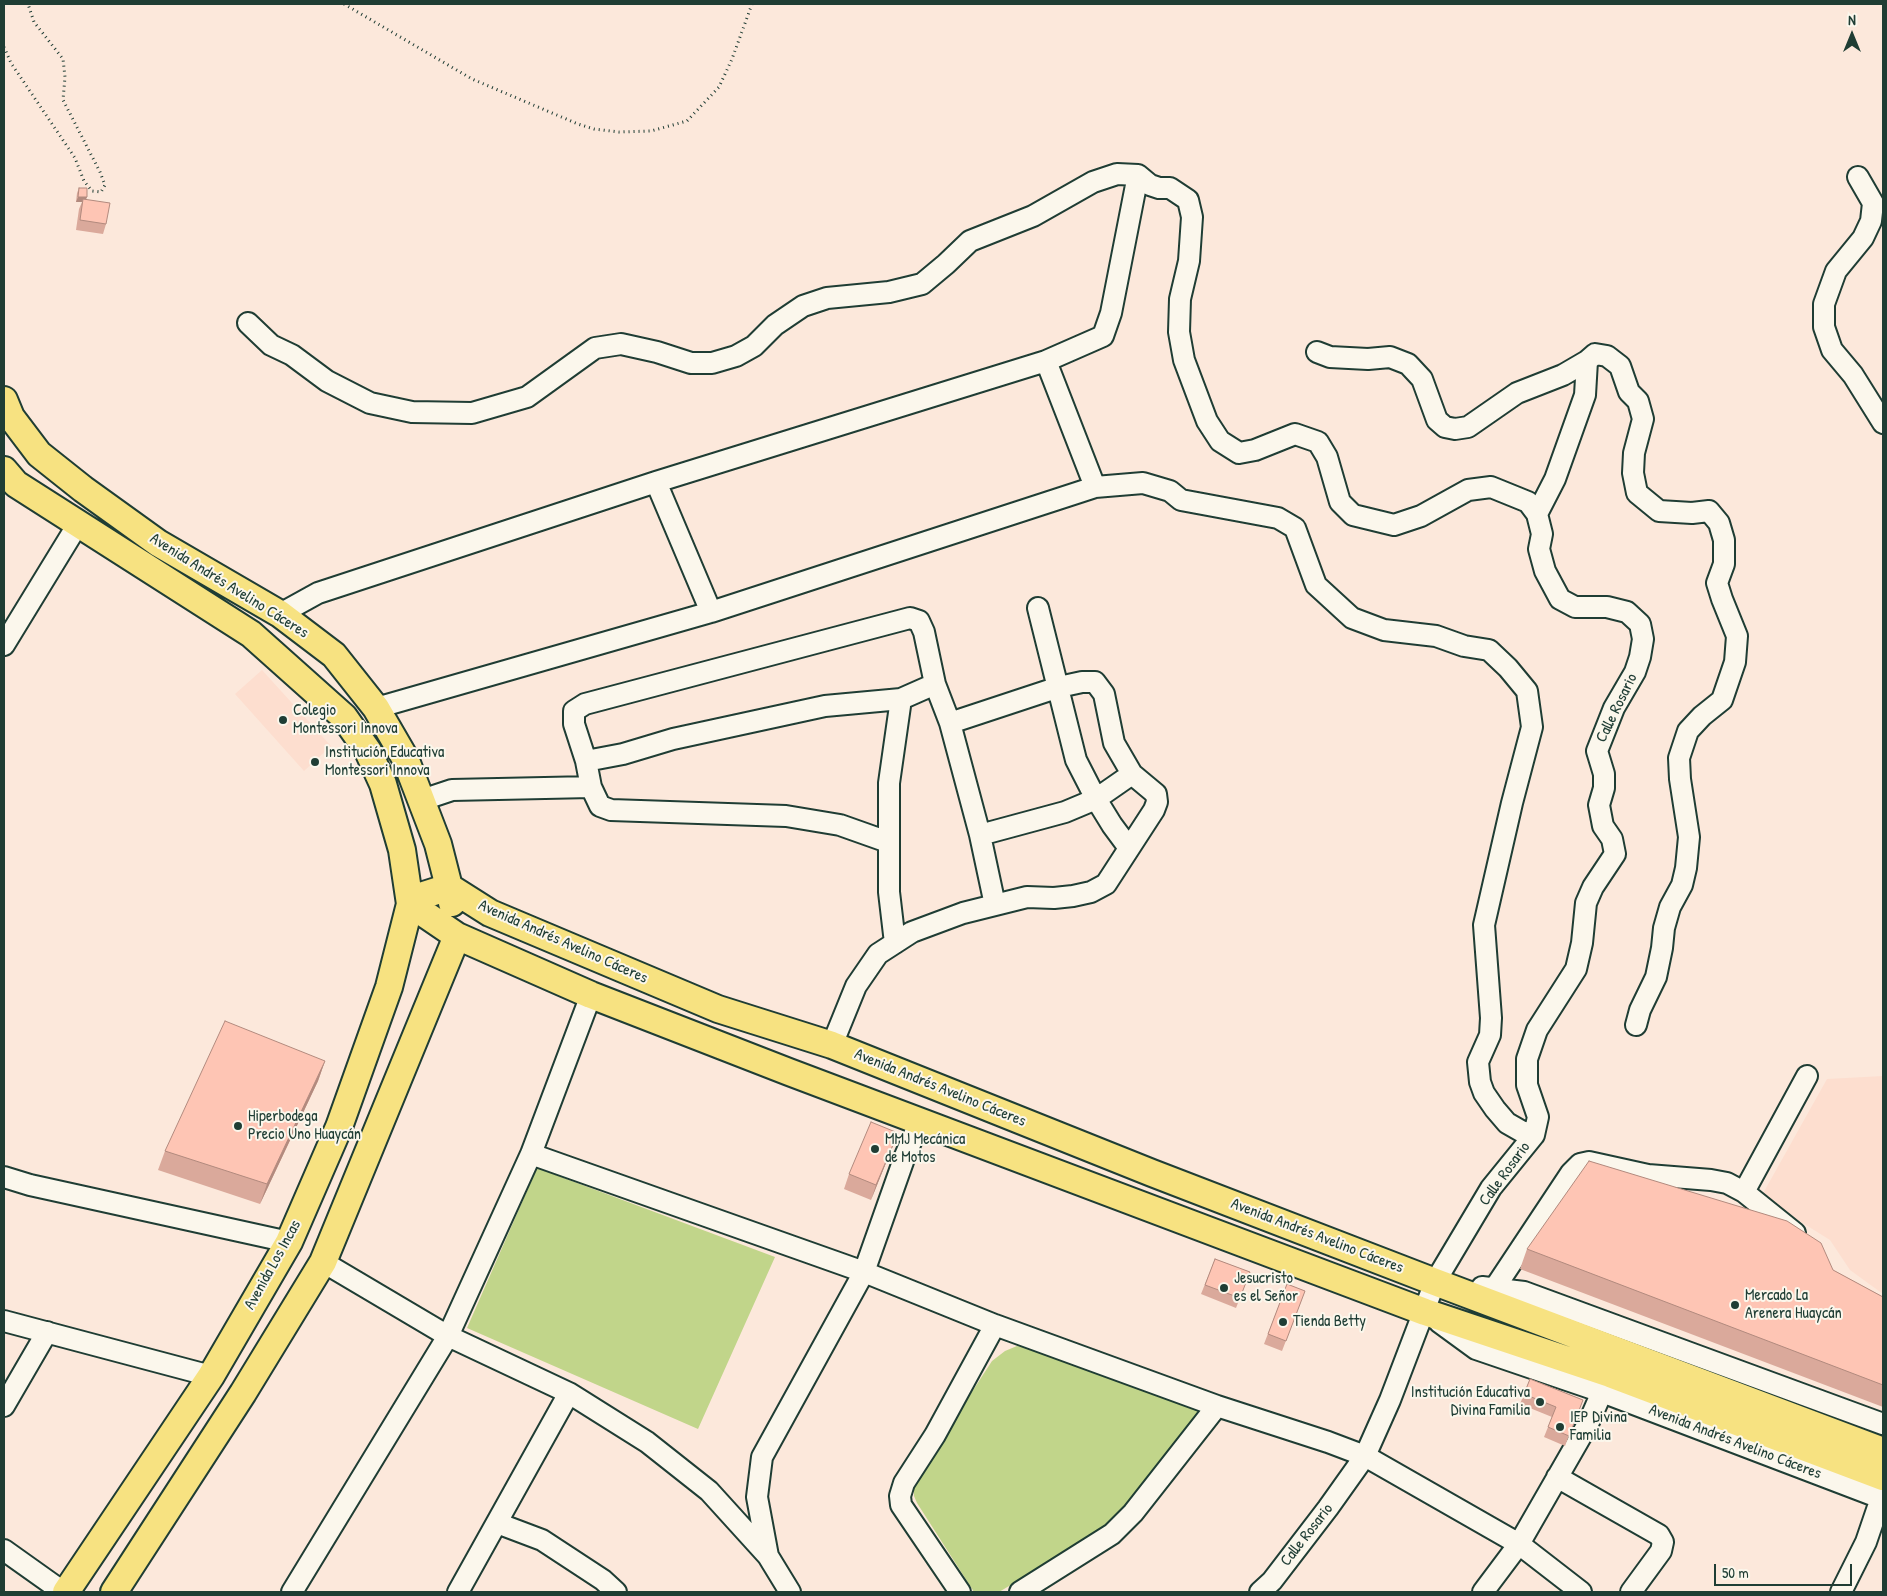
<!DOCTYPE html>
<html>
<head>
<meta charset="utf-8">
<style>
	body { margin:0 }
	#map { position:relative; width:1887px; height:1596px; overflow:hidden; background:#fce8db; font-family:"Patrick Hand",sans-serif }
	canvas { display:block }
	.frame { position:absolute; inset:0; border:5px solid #1f3d34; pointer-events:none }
	.north { position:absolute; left:1827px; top:10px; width:50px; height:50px; -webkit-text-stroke:4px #fbf7ec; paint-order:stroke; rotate:0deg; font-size:14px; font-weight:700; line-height:20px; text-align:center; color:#1f3d34 }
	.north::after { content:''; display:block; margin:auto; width:18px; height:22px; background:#1f3d34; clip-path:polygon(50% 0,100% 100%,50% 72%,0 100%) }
	.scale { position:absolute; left:1714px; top:1564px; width:138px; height:22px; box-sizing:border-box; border:2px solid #1f3d34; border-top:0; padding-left:6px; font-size:15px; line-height:18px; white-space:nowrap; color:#1f3d34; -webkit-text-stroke:4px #fbf7ec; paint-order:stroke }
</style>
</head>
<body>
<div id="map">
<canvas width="1887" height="1596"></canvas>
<div class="frame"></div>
<div class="north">N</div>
<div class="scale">50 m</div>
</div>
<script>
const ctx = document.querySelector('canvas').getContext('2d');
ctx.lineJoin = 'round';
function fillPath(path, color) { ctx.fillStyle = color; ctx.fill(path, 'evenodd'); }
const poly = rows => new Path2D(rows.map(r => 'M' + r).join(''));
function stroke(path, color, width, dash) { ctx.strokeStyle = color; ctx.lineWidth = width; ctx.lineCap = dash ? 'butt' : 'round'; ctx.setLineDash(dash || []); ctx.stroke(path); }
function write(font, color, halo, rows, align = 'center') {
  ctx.font = font + ' "Patrick Hand",sans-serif'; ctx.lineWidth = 4; ctx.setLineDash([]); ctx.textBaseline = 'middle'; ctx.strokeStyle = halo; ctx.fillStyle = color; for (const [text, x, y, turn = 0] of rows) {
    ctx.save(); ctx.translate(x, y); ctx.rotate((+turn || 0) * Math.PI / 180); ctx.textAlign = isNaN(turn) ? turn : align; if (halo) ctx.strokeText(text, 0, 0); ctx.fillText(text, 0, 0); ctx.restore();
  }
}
const built = poly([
	[262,670,331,746,304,771,235,694],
	[1883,1076,1883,1294,1850,1270,1830,1240,1761,1197,1827,1079]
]);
const green = poly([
	[537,1168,775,1257,698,1429,467,1328],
	[1017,1346,1030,1348,1207,1410,1106,1528,999,1592,974,1592,917,1503,914,1496,914,1485,918,1475,992,1361,1005,1351]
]);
const path = poly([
	[344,4,472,79,578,124,594,129,619,132,651,131,687,121,719,87,732,59,752,4],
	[4,47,11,63,75,158,84,181,92,191,101,192,105,185,100,172,63,100,65,77,63,59,34,22,28,4]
]);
const minor = poly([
	[1858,177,1873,203,1871,221,1863,238,1836,271,1824,304,1824,327,1832,350,1853,375,1883,423],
	[248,323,271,345,292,355,327,381,370,403,412,412,472,413,527,397,595,348,621,344,657,352,691,363,712,363,736,356,754,346,775,325,803,306,827,298,889,292,922,284,946,264,970,241,1033,216,1093,182,1117,174,1138,175,1150,185,1159,188,1170,188,1188,200,1192,217,1189,261,1180,299,1179,332,1184,360,1207,421,1220,441,1239,453,1255,450,1295,434,1318,442,1327,457,1340,502,1353,515,1394,525,1421,516,1468,490,1491,487,1528,502,1537,514,1542,534,1539,549,1545,571,1560,599,1575,607,1607,607,1627,612,1640,624,1643,639,1640,657,1635,672,1614,708,1597,751,1604,774,1604,788,1599,805,1603,826,1612,839,1615,854,1593,887,1586,903,1582,943,1576,969,1537,1030,1527,1059,1527,1085,1538,1117,1534,1135,1491,1188,1435,1282,1390,1400,1365,1456,1328,1508,1272,1581,1260,1592],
	[1317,352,1330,357,1368,359,1390,357,1408,364,1422,379,1437,420,1445,427,1455,429,1468,427,1517,393,1563,375,1587,361],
	[1046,361,1095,487],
	[656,482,711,612],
	[1537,514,1555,479,1585,395,1587,361,1595,354,1607,356,1620,366,1629,392,1638,401,1643,419,1634,453,1633,473,1637,493,1659,511,1692,513,1709,511,1719,523,1724,540,1724,564,1717,583,1722,599,1737,636,1735,662,1722,700,1702,716,1688,731,1679,758,1680,779,1689,837,1686,868,1682,885,1670,907,1664,928,1662,948,1656,977,1640,1010,1636,1025],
	[1038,608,1076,760,1096,799,1112,825,1129,848],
	[280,614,318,593,656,482,1046,361,1103,336,1111,313,1138,175],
	[4,645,78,524],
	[376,708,711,612,1095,487,1143,483,1170,491,1181,500,1278,518,1295,528,1316,585,1352,618,1384,630,1436,636,1464,646,1489,650,1508,668,1527,691,1532,727,1512,803,1484,925,1491,1018,1490,1035,1478,1062,1480,1082,1484,1093,1495,1109,1507,1123,1521,1131,1534,1135],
	[586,761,623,754,673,739,825,706,901,699,935,684],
	[422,800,452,790,591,787],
	[980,835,1065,812,1096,799,1132,774],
	[888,842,840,825,786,816,611,810,600,806,591,787,586,761,574,724,574,711,585,704,910,618,919,621,924,632,935,684,950,723,980,835,995,905],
	[895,943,889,892,889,783,901,699],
	[832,1045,856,986,878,954,912,932,963,913,1027,897,1054,898,1073,896,1091,892,1106,884,1154,810,1157,802,1156,794,1132,774,1114,743,1104,694,1095,682,1082,682,1059,687,950,723],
	[531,1154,864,1272,995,1325,1217,1406,1328,1442,1365,1456,1519,1544,1581,1592],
	[4,1177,30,1185,289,1242],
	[1744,1192,1807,1076],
	[323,1262,448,1336,569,1393,647,1442,709,1491,768,1556,790,1592],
	[1482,1287,1524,1292,1883,1424],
	[1494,1289,1571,1173,1580,1164,1589,1162,1648,1175,1711,1180,1727,1183,1744,1192,1795,1233],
	[4,1321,211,1376],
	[1439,1322,1476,1349,1602,1392,1883,1499],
	[4,1406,47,1332],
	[1557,1477,1659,1535,1663,1542,1661,1551,1631,1592],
	[497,1523,542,1540,603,1580,616,1592],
	[4,1550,63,1592],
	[768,1556,757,1497,762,1457,864,1272,905,1156,920,1121],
	[292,1592,448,1336,531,1154,591,995],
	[458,1592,569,1393],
	[960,1592,901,1505,900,1496,904,1483,935,1435,995,1325],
	[1020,1592,1112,1534,1133,1513,1217,1406],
	[1483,1592,1519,1544,1588,1424,1602,1392],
	[1841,1592,1866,1542,1881,1498]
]);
const major = poly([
	[4,400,11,417,39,454,83,489,158,543,280,614,334,655,376,708,405,758,438,844,449,887,452,903],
	[4,470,16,484,251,634,344,717,368,751,383,784,402,850,410,904,457,936,591,995,789,1072,1425,1312,1610,1374,1883,1477],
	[410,904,424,895,449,887,490,913,718,1009,832,1045,1152,1173,1435,1282,1883,1451],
	[66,1592,211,1376,289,1242,339,1127,389,987,410,904],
	[114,1592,243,1393,323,1262,457,936]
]);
const wall = poly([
	[79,188,86,199,106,224,103,234,76,230,79,209,82,202,76,202,77,193],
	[325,1061,318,1081,260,1204,158,1170,165,1151],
	[892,1148,871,1200,844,1189,849,1174],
	[1527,1249,1833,1270,1883,1297,1883,1407,1520,1269],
	[1215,1259,1250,1272,1236,1308,1201,1294],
	[1287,1284,1305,1291,1282,1351,1264,1344],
	[1530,1379,1583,1400,1565,1446,1544,1437,1552,1417,1520,1404]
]);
const shadedWall = poly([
	[78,197,87,197,85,202,83,199,82,202,76,202],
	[325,1061,318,1081,260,1204,267,1184],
	[898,1133,892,1148,871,1200,876,1185]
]);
const building = poly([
	[79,188,87,188,87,197,78,197,79,188],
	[83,199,110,203,106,224,80,220,83,199],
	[225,1021,325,1061,267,1184,165,1151,225,1021],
	[871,1122,898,1133,876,1185,849,1174,871,1122],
	[1589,1161,1787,1221,1821,1243,1833,1270,1883,1297,1883,1385,1527,1249,1589,1161],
	[1215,1259,1250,1272,1240,1298,1205,1285,1215,1259],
	[1287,1284,1305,1291,1286,1341,1268,1334,1287,1284],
	[1530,1379,1583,1400,1569,1436,1548,1427,1556,1407,1524,1394,1530,1379]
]);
const markers = [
	[283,720,5,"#1f3d34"],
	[315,762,5,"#1f3d34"],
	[238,1126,5,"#1f3d34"],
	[875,1149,5,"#1f3d34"],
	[1224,1288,5,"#1f3d34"],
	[1735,1305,5,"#1f3d34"],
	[1283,1322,5,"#1f3d34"],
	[1540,1402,5,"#1f3d34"],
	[1560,1427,5,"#1f3d34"]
];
const streetNames = [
	["Avenida Andrés Avelino Cáceres",229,586,32],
	["Calle Rosario",1617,708,-64],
	["Avenida Andrés Avelino Cáceres",563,942,24],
	["Avenida Andrés Avelino Cáceres",940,1088,22],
	["Calle Rosario",1505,1174,-54],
	["Avenida Andrés Avelino Cáceres",1317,1236,21],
	["Avenida Los Incas",273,1265,-61],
	["Avenida Andrés Avelino Cáceres",1735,1442,21],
	["Calle Rosario",1307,1535,-52]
];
const poiNames = [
	["Colegio",293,711],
	["Montessori Innova",293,729],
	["Institución Educativa",325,753],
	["Montessori Innova",325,771],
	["Hiperbodega",248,1117],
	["Precio Uno Huaycán",248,1135],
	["MMJ Mecánica",885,1140],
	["de Motos",885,1158],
	["Jesucristo",1234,1279],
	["es el Señor",1234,1297],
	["Mercado La",1745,1296],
	["Arenera Huaycán",1745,1314],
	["Tienda Betty",1293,1322],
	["Institución Educativa",1530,1393,"right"],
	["Divina Familia",1530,1411,"right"],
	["IEP Divina",1570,1418],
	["Familia",1570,1436]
];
fillPath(built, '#fddecf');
fillPath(green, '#c1d58a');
stroke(minor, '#1f3d34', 24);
stroke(major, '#1f3d34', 30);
stroke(path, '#1f3d34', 3, [1, 4]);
stroke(minor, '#fbf7ec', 20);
stroke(major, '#f7e281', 26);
fillPath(wall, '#daa99b');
fillPath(shadedWall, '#b28a7e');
fillPath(building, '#fec5b4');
stroke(building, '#b28a7e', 1);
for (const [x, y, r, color] of markers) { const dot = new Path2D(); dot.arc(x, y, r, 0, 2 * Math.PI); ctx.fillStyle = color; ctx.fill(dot); stroke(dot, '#fbf7ec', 2); }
write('16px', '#1f3d34', '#fbf7ec', streetNames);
write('16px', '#1f3d34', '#fbf7ec', poiNames, 'left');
</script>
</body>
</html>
